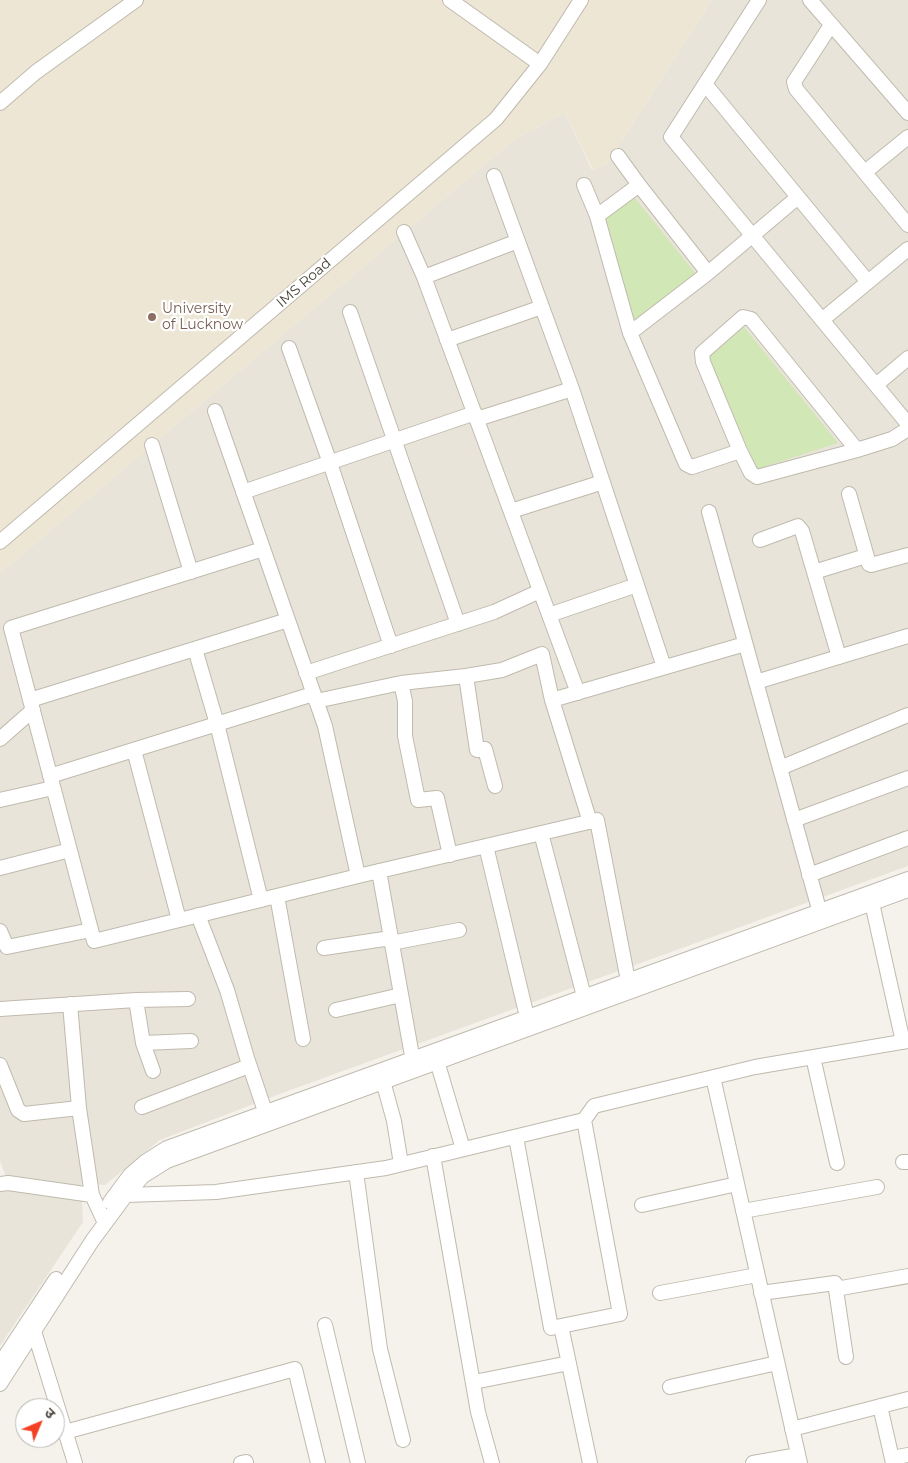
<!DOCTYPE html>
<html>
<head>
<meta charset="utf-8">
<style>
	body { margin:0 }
	#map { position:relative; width:908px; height:1463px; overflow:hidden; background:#f5f2eb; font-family:Montserrat,"Noto Sans Devanagari",sans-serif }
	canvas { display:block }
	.north { position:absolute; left:15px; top:1398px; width:50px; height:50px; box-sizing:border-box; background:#fff; border:1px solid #b6b4b0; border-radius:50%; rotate:45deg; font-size:14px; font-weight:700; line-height:20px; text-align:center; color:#494339 }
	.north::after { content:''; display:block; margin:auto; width:18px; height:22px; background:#f34124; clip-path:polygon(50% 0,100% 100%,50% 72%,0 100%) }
</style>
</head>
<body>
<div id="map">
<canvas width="908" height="1463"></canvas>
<div class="north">उ</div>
</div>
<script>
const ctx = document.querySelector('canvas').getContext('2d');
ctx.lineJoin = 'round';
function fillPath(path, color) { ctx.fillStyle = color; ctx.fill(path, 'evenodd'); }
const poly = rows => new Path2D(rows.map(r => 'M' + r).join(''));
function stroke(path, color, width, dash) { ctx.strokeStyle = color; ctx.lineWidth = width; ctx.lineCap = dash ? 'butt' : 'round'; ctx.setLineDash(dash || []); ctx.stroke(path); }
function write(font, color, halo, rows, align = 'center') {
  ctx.font = font + ' Montserrat,sans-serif'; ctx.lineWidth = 4.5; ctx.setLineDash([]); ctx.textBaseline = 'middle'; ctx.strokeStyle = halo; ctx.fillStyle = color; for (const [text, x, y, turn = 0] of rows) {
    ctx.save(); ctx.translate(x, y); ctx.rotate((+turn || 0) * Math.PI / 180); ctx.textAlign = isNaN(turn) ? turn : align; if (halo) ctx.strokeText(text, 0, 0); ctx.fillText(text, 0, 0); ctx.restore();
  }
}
const residential = poly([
	[712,0,908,0,908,866,285,1092,160,1140,105,1185,81,1183,83,1222,0,1346,0,1178,6,1177,0,1161,0,573,516,138,565,113,592,170,606,165]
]);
const education = poly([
	[0,0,712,0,606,165,593,170,565,113,516,138,0,573]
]);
const green = poly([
	[634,197,696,274,634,323,606,219],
	[744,327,838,443,757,469,708,357]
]);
const minor = poly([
	[450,0,540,64],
	[759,0,671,137,908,424],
	[810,0,908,113],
	[831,25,794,82,796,89,908,225],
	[705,84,868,282],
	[0,103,36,72,136,0],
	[618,156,639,185],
	[865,172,908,137],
	[494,176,572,389,664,667],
	[584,185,597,216,630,333,686,464,692,467,740,451],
	[597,216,639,185,708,273],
	[404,232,424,277,578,693],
	[424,277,518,241],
	[350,312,458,624],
	[822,320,908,249],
	[630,333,708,273,798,197],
	[447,340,542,307],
	[289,348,330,463,391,646],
	[876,385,908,358],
	[215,411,325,726,358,876],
	[477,419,572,389],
	[152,445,191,572],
	[857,450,751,319,743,317,702,353,703,362,740,451,751,473,757,477,857,450,892,439,908,429],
	[243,492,475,413],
	[849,494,869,564,871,565,908,555],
	[511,511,603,482],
	[709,512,822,920],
	[760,540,798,526,802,531,839,657],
	[0,542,496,119,540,64,581,0],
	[263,549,11,628,94,941,358,876,597,820,630,991],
	[814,572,866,556],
	[549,615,637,585],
	[195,649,217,724,261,900],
	[306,673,494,612,540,591],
	[466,676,477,750,485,749,495,786],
	[756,682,908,636],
	[401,683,405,701,405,736,418,800,437,798,450,855],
	[30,700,288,620],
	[552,700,745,644],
	[316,701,401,683,466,676,502,670,542,654,552,700,590,822],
	[0,739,33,710],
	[134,750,179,920],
	[780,768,908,715],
	[50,776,313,694],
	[0,800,53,788],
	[794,820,908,778],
	[541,833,586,1004],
	[486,846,529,1025],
	[0,868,70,850],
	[379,871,414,1067],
	[809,875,908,838],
	[870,894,903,1042],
	[277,896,303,1039],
	[198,915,227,990,247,1058,268,1120],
	[0,931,7,947,91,930],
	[391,943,459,930],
	[324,948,391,938],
	[136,1000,143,1043,153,1071],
	[70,1004,79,1108,92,1195,105,1223],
	[0,1009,136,1000,188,999],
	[336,1010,401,995],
	[143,1043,191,1041],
	[813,1057,837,1163],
	[437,1061,463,1149],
	[0,1065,18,1110,24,1114,79,1108],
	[713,1077,800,1463],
	[383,1081,394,1121,401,1164],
	[142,1107,249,1066],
	[516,1137,551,1328,620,1314,584,1120],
	[433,1156,478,1412,492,1463],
	[903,1162,908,1162],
	[356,1172,380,1349,403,1440],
	[0,1184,8,1183,92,1195],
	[126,1195,216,1192,386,1168,584,1120,594,1106,755,1067,908,1041],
	[110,1202,130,1175,145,1162,167,1148,908,879],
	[642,1205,737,1184],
	[743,1211,877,1187],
	[836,1289,908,1276],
	[660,1293,757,1275],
	[761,1293,835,1283,846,1357],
	[325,1325,358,1463],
	[561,1326,590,1463],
	[34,1331,75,1463],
	[0,1364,56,1279],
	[474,1382,569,1363],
	[0,1384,92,1241,126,1195,143,1176,167,1161,908,890],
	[670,1387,777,1363],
	[880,1406,893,1463],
	[792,1429,908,1399],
	[65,1432,295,1369,318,1463],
	[892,1458,908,1455],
	[241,1463,246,1462,246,1463],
	[753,1463,798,1455]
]);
const markers = [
	[152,317,5,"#8d6e63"]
];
const streetNames = [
	["IMS Road",304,283,-41]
];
const educationNames = [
	["University",162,309],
	["of Lucknow",162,325]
];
fillPath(residential, '#e9e4d9');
fillPath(education, '#ede6d5');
fillPath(green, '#d1e7b5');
stroke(minor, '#c0baae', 16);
stroke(minor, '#fff', 14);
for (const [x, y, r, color] of markers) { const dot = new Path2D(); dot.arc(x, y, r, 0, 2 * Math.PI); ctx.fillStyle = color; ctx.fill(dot); stroke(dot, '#fff', 2); }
write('14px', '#494339', '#fff', streetNames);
write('14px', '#785e54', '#fff', educationNames, 'left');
</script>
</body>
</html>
